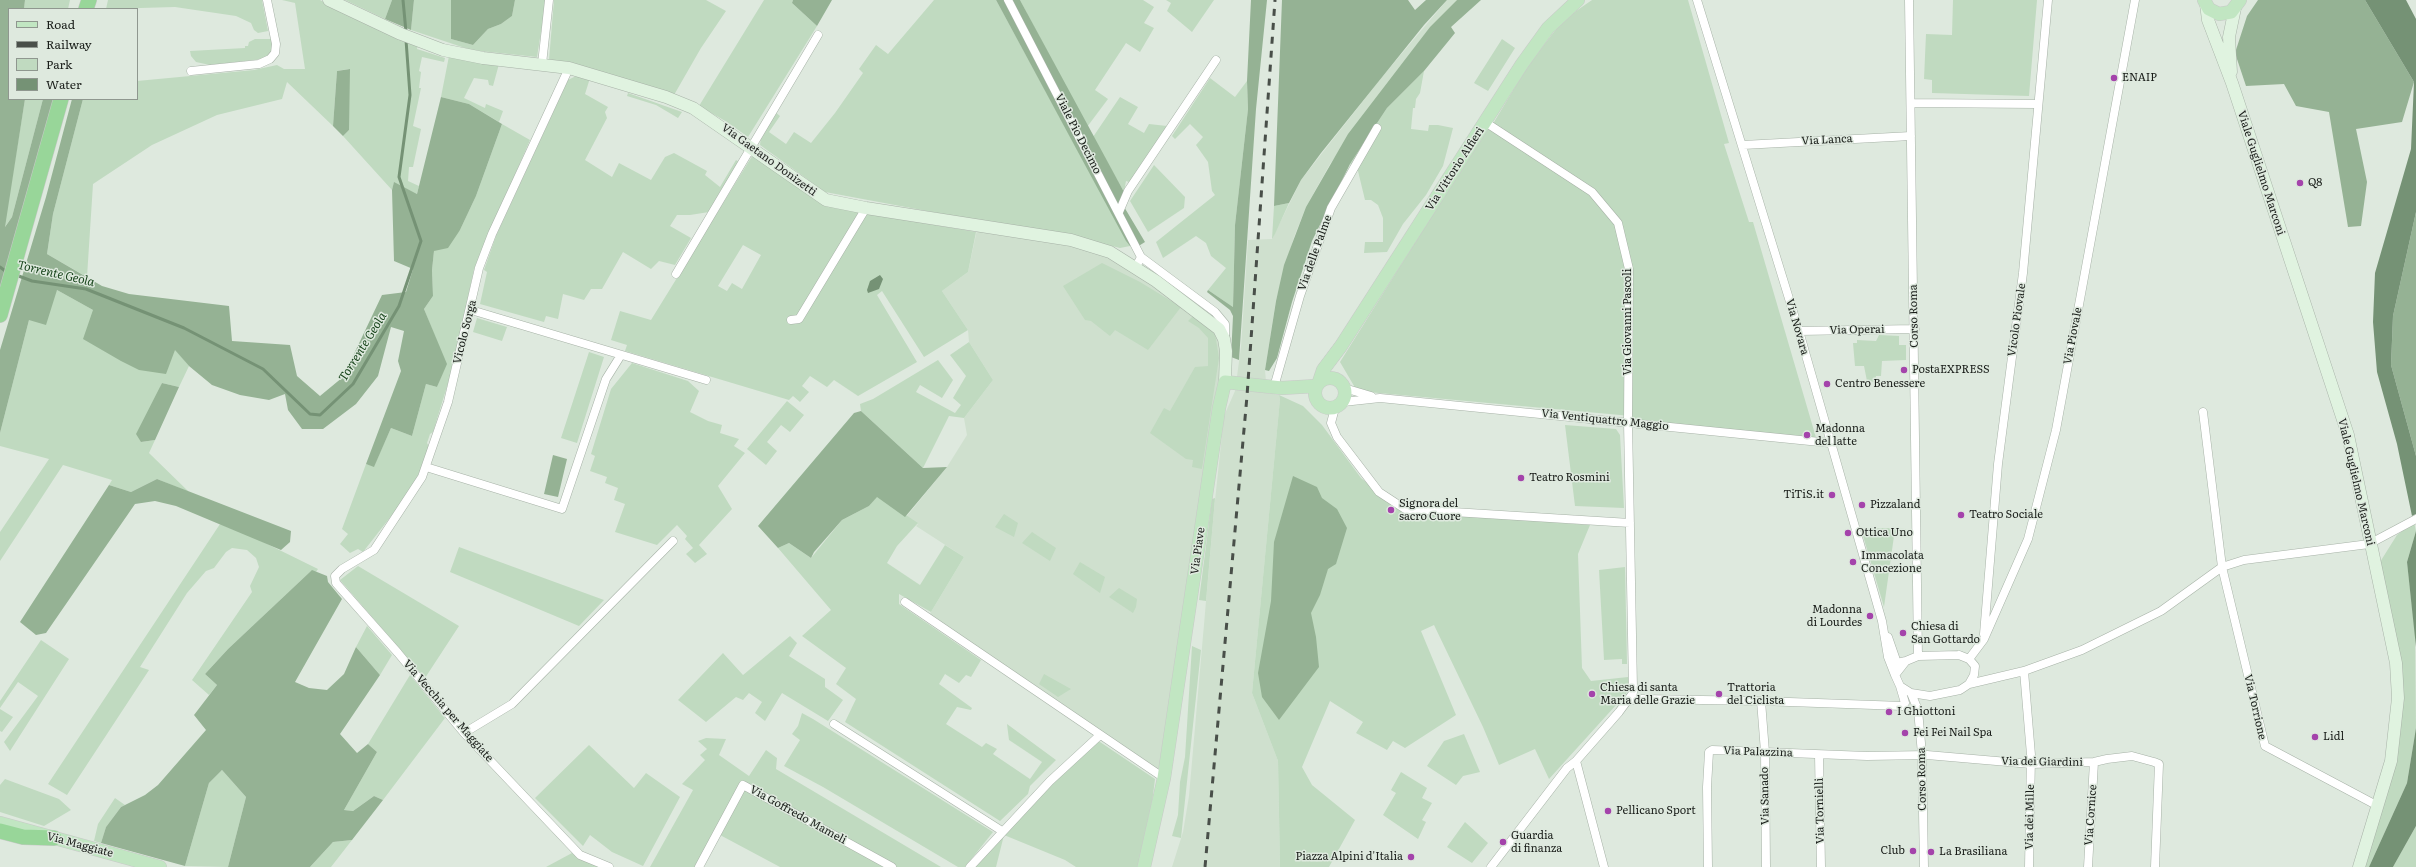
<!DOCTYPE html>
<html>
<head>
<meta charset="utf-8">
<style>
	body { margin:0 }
	#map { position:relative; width:2416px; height:867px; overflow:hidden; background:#dee9de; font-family:Literata,serif }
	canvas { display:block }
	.legend { position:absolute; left:8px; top:8px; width:130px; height:92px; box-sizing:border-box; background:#dee9de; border:1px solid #8f978f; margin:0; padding:5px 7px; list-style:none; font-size:12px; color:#191d19 }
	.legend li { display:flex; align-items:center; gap:8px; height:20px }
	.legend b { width:20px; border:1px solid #8f978f }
</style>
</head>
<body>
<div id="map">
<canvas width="2416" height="867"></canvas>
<ul class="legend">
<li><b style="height:5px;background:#c1e6c2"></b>Road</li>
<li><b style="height:5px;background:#494f49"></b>Railway</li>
<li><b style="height:11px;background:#c0dac0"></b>Park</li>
<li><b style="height:11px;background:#759275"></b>Water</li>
</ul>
</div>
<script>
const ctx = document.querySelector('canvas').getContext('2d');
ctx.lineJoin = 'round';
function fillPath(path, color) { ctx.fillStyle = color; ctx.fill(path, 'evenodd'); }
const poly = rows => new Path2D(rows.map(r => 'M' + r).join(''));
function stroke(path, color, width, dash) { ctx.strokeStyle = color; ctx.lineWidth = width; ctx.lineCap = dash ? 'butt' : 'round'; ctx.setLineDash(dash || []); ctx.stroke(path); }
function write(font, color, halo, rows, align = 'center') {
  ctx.font = font + ' Literata,serif'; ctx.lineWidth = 3; ctx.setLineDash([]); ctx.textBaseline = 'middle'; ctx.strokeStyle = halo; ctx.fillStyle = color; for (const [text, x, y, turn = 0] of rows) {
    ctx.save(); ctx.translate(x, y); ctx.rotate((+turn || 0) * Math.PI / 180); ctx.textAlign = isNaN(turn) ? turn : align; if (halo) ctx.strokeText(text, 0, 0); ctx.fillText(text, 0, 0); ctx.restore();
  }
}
const built = poly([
	[1447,0,1457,0,1430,27,1330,164,1306,207,1294,237,1276,300,1265,370,1267,393,1279,395,1280,399,1252,693,1278,761,1280,867,1172,867,1183,832,1189,796,1214,510,1224,416,1235,391,1241,347,1248,240,1272,239,1301,180,1382,77],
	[978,225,1094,246,1210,322,1226,351,1164,778,928,617,964,557,916,526,918,524,906,517,947,467,967,435,964,418,993,380,969,342,968,330,942,291,968,272]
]);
const green = poly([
	[25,0,70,0,68,9,24,9],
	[108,0,262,0,268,31,258,33,254,30,251,23,236,16,175,7,106,9],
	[282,0,320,0,356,19,418,45,417,49,445,58,444,62,422,57,419,71,421,72,419,88,421,88,413,126,421,129,413,167,409,167,408,181,419,186,417,194,394,183,392,190,343,136,349,130,349,69,337,71,333,126,287,82,282,99,217,115,152,145,93,184,87,277,47,254,53,214,83,99,137,99,137,81,254,70,277,65,284,69,305,69,295,3],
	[345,0,392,0,385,19],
	[414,0,451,0,451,39,473,45,488,29,501,24,512,16,515,0,546,0,537,57,471,50,411,30],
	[554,0,706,0,726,11,701,48,674,95,549,60],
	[764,0,793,0,792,3,817,26,748,137,727,122,699,106],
	[934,0,996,0,1130,246,1120,248,1059,233,954,216,825,192,760,145,761,136,775,112,780,116,769,132,786,144,794,132,811,143,835,113,863,73,859,69,876,45,888,54],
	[1020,0,1143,0,1154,7,1144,23,1154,28,1140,52,1126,43,1095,90,1108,99,1087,127],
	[1166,0,1214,0,1192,32,1167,11,1171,3],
	[1592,0,1688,0,1729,143,1724,144,1749,222,1753,222,1817,441,1631,422,1631,416,1357,391,1340,362,1485,131,1494,122,1527,67,1563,20],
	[1953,0,2037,0,2029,96,1932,93,1932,80,1924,79,1926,34,1952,35],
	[255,39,271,39,273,47,270,54,262,59,210,65,196,62,191,56,190,51,245,48,245,46,248,46,249,42],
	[1502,39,1515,48,1488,91,1474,83],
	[449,56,499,64,493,86,489,85,488,80,474,78,464,98,485,108,486,104,503,111,499,122,469,104,441,97],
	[1424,71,1420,93,1416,99,1415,108,1413,108,1411,129,1428,131,1429,125,1438,125,1453,128,1443,166,1426,195,1403,224,1387,252,1364,253,1365,242,1383,242,1383,218,1378,205,1371,200,1365,200,1358,171,1350,164,1387,108],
	[578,75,590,78,585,94,608,107,605,112,607,118,585,160,612,177,619,163,651,180,665,157,674,153,707,171,705,175,720,187,736,160,739,162,709,212,690,215,677,215,670,226,691,238,675,265,659,261,651,269,623,252,602,289,591,289,584,300,563,294,558,319,546,316,544,322,480,304,487,272,484,270,496,236,568,80],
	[1210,78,1235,97,1247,81,1248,109,1235,225,1233,307,1208,290,1226,268,1211,256,1206,243,1196,236,1163,258,1156,242,1215,195,1212,191,1208,162,1196,145,1203,137,1190,124,1175,139,1172,136],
	[628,93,682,112,678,118,656,105,627,96],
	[1120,97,1138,107,1128,124,1144,133,1149,124,1167,126,1132,183,1126,181,1124,192,1093,137],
	[25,99,43,99,12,217,4,228],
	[502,124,530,140,474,269,453,367,433,432,430,434,427,443,429,447,417,478,399,506,363,552,358,549,350,553,340,544,348,534,342,529,366,464,374,466,391,428,412,436,426,384,437,387,446,364,424,309,433,296,432,270,434,251,460,230,476,196],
	[754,153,801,190,819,202,835,208,976,232,968,272,942,291,968,330,924,357,882,291,877,295,917,362,858,396,834,380,827,387,810,376,802,386,809,392,800,402,793,396,789,400,625,351,627,345,611,340,620,311,651,320],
	[743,245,761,255,742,289,732,283,727,291,718,286],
	[1154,165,1185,197,1184,208,1148,232,1130,201],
	[1289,203,1275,234,1272,239,1274,206],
	[1102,263,1140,282,1181,307,1148,350,1115,330,1110,336,1091,321,1085,320,1063,286],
	[57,290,93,310,175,349,189,366,179,387,162,383,141,442,155,440,149,453,189,492,157,479,131,492,109,485,112,480,63,465,0,561,0,532,49,459,0,446,0,433,29,320],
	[1193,316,1215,333,1219,358,1202,469,1192,467,1193,460,1186,459,1150,433,1164,408,1170,411,1195,367,1208,366,1208,338,1199,328,1188,321],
	[477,318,507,327,502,341,473,332],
	[1879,335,1899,336,1899,345,1906,345,1906,360,1882,361,1881,376,1876,376,1875,382,1867,381,1864,366,1855,366,1853,343,1857,343,1857,340,1876,341],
	[969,342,993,380,964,418,949,416,923,468,861,411,860,404,873,399,938,360,953,380,942,398,920,385,916,392,955,413,961,405,953,398,966,376,950,355],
	[589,352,604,357,577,443,561,438],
	[632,363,688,381,699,391,690,412,708,421,722,425,720,433,739,439,734,446,745,453,718,486,732,509,699,545,707,554,695,563,686,554,693,548,685,539,687,536,677,525,657,545,615,532,625,504,614,500,618,488,605,483,607,477,590,471,595,456,591,454,611,389],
	[1279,395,1303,406,1322,425,1361,478,1392,503,1405,509,1560,518,1560,523,1590,525,1578,554,1582,668,1591,681,1628,677,1629,687,1626,694,1549,779,1535,749,1499,765,1483,727,1434,625,1421,631,1456,715,1405,748,1393,741,1387,750,1356,733,1363,722,1330,701,1302,767,1312,785,1355,820,1329,867,1280,867,1278,761,1252,693,1280,399],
	[787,401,804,415,790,432,781,425,767,442,777,451,766,465,747,449],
	[1565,425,1616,429,1620,435,1624,508,1575,506],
	[877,496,918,523,897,546,887,563,920,585,945,545,964,557,931,612,899,594,899,604,981,660,971,677,966,675,959,683,945,674,939,684,972,708,971,710,957,707,946,724,982,747,986,743,997,749,993,754,1030,779,1042,762,1009,740,1007,724,1056,760,1030,786,1028,794,1000,821,845,722,856,699,836,684,846,668,802,636,831,610,778,548,789,543,811,558,842,520,869,506],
	[1215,498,1214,510,1206,601,1199,600,1212,499],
	[1004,514,1018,523,1014,537,995,527],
	[2414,522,2416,531,2407,562,2415,633,2416,728,2407,783,2369,867,2359,867,2391,761,2398,698,2380,562,2397,535],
	[220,524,255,538,318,569,316,572,311,571,228,649,205,674,217,685,209,695,192,680,252,592,250,586,259,567,256,558,247,550,232,548,226,552,214,568,206,571,187,593,140,667,149,670,67,795,48,784],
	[1886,528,1906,529,1906,535,1894,536,1884,607,1861,529],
	[1032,532,1056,548,1050,561,1022,543],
	[459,547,604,600,579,626,450,572],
	[1080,562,1105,577,1100,593,1073,574],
	[358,566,459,626,425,678,340,580],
	[1625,567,1627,664,1622,664,1622,659,1604,660,1599,570],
	[1119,588,1137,599,1136,607,1133,613,1109,597],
	[367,626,392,655,380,675,356,647],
	[790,636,797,643,789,656,825,679,825,687,843,700,828,721,782,693,765,721,755,713,762,702,749,693,743,700,736,697,706,722,678,700,723,653,743,675],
	[41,640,69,659,10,751,4,742,38,696,18,682,0,708,0,701],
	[1192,646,1201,650,1181,838,1172,836,1178,815,1180,782,1185,757],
	[1044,674,1071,689,1058,697,1039,684],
	[410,675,445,718,383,800,374,796,353,811,344,810,377,752,368,744],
	[0,709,13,717,2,732,0,731],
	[802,713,813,719,993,832,965,867,958,867,823,787,784,766,800,740,792,734,798,726],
	[1464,734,1480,772,1463,776,1456,785,1427,766,1444,741],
	[706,738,726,739,719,755,749,776,766,750,777,758,776,769,941,867,780,867,720,835,703,867,650,867,693,790,682,784,705,760,700,755,707,749,698,741],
	[1097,740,1155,779,1150,819,1138,867,1076,867,1065,860,1004,835,996,867,974,867,1003,832],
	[589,745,634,788,646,773,680,797,643,866,612,852,590,835,583,846,535,798],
	[222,770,246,797,228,867,185,866,209,783],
	[1401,772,1427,788,1422,798,1432,803,1422,820,1426,822,1418,839,1383,815,1396,793,1391,790],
	[5,779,59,799,71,810,44,826,0,812,0,785],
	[115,798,125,805,121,807,106,827,101,843,94,841,98,824],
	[1465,822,1488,843,1472,863,1447,847],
	[2416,826,2416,867,2393,867],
	[352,840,331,867,310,867,333,842],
	[572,853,577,857,602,867,546,867]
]);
const forest = poly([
	[0,0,25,0,24,9,9,9,9,99,25,99,5,227,12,217,43,99,55,99,0,295],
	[392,0,414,0,411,30,385,19],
	[451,0,515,0,512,16,501,24,488,29,473,45,451,39],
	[793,0,832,0,817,26,792,3],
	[996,0,1020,0,1124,192,1120,200,1145,242,1137,247,1130,246,1126,241],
	[1251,0,1267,0,1256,109,1239,360,1231,357,1233,316,1230,310,1207,292,1208,290,1233,307,1235,225,1248,109,1247,81],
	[1282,0,1408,0,1415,10,1426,0,1447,0,1424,25,1321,153,1301,180,1289,203,1274,206],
	[1457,0,1481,0,1451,27,1455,33,1424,71,1387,108,1350,164,1312,241,1292,302,1277,358,1269,371,1265,370,1276,301,1284,265,1306,207,1348,134,1430,27],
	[2258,0,2365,0,2414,82,2402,122,2356,129,2367,182,2361,226,2348,227,2329,112,2296,106,2284,84,2246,86,2235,53,2247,16],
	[350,69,349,130,343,136,333,126,337,71],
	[441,97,469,104,502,124,476,196,460,230,448,248,434,251,432,270,433,296,424,309,447,364,437,387,426,384,412,436,391,428,374,467,366,464,401,371,398,361,404,331,391,327,378,376,356,404,323,429,302,429,288,410,285,394,269,400,240,395,212,385,189,366,175,350,166,374,139,370,121,361,83,339,93,310,57,290,46,325,29,320,0,433,0,350,46,197,72,99,83,99,53,214,47,254,102,286,129,294,229,306,232,341,290,345,297,376,320,396,343,377,382,295,406,292,413,269,394,261,392,190,394,182,417,194],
	[2416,212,2416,456,2391,365,2393,316],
	[162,383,179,387,155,440,141,442,136,434],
	[861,411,923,468,947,467,905,517,877,497,869,506,842,520,814,552,811,558,789,543,778,548,758,526,854,413],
	[553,455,567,459,558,497,544,494],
	[1293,476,1317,487,1322,498,1337,509,1347,528,1336,564,1328,569,1320,595,1311,613,1316,637,1319,667,1279,720,1262,697,1258,673,1271,601,1274,542],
	[157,479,291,531,290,542,281,550,176,506,155,501,135,504,46,633,36,635,20,622,109,485,131,492],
	[312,570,327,576,328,582,342,599,295,682,309,688,327,690,344,674,356,647,380,675,340,734,357,753,368,744,377,752,344,810,353,811,374,796,383,800,352,840,333,842,310,867,228,867,246,797,222,770,209,783,185,866,101,843,106,827,121,807,145,795,158,785,206,730,194,715,217,685,205,674,228,649]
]);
const water = poly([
	[2365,0,2406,0,2416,19,2416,212,2393,316,2391,365,2416,456,2416,514,2412,516,2397,444,2377,372,2373,322,2375,273,2411,149,2414,82],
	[880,275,883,279,879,289,868,293,867,290,870,281],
	[2416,531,2416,647,2407,562],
	[2416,728,2416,826,2393,867,2369,867,2407,783]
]);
const stream = poly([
	[403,0,406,32],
	[0,267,8,273],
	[16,275,32,281,86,289,184,328,263,369,310,414,320,415,353,384,399,306,421,241,399,177,410,95,406,40]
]);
const street = poly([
	[1008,0,1141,257,1136,267],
	[1697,0,1799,331,1882,621,1888,657,1895,675],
	[1909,0,1918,656],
	[542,64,549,0],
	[569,68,492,234,479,268,448,402,422,477,374,550,342,569,335,576,336,583,398,653,464,733,580,855,609,867],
	[191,71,259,64,270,59,275,53,276,44,267,0],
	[1911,103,2037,104],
	[1485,122,1592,192,1618,223,1629,269,1628,422,1633,688,1633,693,1619,712,1576,761,1567,768,1491,867],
	[1743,145,1911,136],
	[1119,212,1128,191,1216,60],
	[1141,257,1215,312,1225,324,1225,336],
	[676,274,818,35],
	[471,310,706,380],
	[791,320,799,319,866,208],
	[1799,331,1915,329],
	[1274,387,1300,296,1331,208,1377,128],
	[1344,388,1371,396],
	[1343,402,1380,398,1830,443],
	[1335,408,1331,423,1337,437,1379,492,1405,509,1630,523],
	[2203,412,2222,567,2265,746,2378,806],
	[426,467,562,509,606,379,621,355],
	[905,602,1164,778],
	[1984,634,1998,464,2023,273,2048,0],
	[1888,637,1897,663,1906,661],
	[1959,655,1969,659,1975,666,1974,675,1969,684,1960,690,1930,696,1911,693,1900,686,1895,675,1906,661,1918,656,1959,655],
	[1969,659,1984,639,2028,539,2056,430,2135,0],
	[2024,671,2031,755,2029,867],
	[1969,684,2024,671,2082,650,2161,611,2222,567,2244,560,2369,544,2416,519],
	[1911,693,1918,710,1922,754,1924,867],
	[1627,701,1642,699,1761,701,1903,706,1905,703,1900,686],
	[1761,701,1765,752,1766,867],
	[834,724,1002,831],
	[464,733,512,704,673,541],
	[1819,755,1821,867],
	[1576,761,1604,867],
	[699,867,743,785,892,867],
	[970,867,1050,781,1100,735],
	[1708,867,1707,787,1709,752,1712,750,1867,756,1927,755,2031,764,2094,762,2107,759,2132,756,2154,762,2159,764,2155,867],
	[2088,867,2094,762]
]);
const secondary = poly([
	[329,0,401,34,443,50,483,58,569,68,666,97,693,108,826,200,866,208,1071,240,1110,252,1156,281,1219,329,1224,339,1226,351,1225,382],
	[2206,4,2208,20,2232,83,2348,435,2396,663,2398,698,2391,761,2359,867],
	[2231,72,2229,37,2235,8]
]);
const primary = poly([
	[2204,0,2209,9,2219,14,2231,12,2240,0],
	'1315 393a15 15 0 1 1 30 0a15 15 0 1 1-30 0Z',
	[1319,382,1323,370,1341,346,1522,64,1548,28,1578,0],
	[0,823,160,867],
	[1144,867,1164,778,1219,408,1225,382,1282,388,1316,386]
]);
const highway = poly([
	[86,9,89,0],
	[0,315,61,99],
	[0,831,23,837,54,838]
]);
const rail = poly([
	[1205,867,1247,396,1275,0]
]);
const markers = [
	[2114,78,4,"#a443ab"],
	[2300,183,4,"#a443ab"],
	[1904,370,4,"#a443ab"],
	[1827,384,4,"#a443ab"],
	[1807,435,4,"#a443ab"],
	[1521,478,4,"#a443ab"],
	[1832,495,4,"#a443ab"],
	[1862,505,4,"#a443ab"],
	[1391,510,4,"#a443ab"],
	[1961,515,4,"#a443ab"],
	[1848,533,4,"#a443ab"],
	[1853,562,4,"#a443ab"],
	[1870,616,4,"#a443ab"],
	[1903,633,4,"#a443ab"],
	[1592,694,4,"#a443ab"],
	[1719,694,4,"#a443ab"],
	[1889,712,4,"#a443ab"],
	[1905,733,4,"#a443ab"],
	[2315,737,4,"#a443ab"],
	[1608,811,4,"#a443ab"],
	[1503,842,4,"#a443ab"],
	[1913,851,4,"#a443ab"],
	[1931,852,4,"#a443ab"],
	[1411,857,4,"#a443ab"]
];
const poiNames = [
	["ENAIP",2122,78],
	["Q8",2308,183],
	["PostaEXPRESS",1912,370],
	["Centro Benessere",1835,384],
	["Madonna",1815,429],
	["del latte",1815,442],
	["Teatro Rosmini",1529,478],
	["TiTiS.it",1824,495,"right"],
	["Signora del",1399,504],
	["sacro Cuore",1399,517],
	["Pizzaland",1870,505],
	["Teatro Sociale",1969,515],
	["Ottica Uno",1856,533],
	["Immacolata",1861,556],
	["Concezione",1861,569],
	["Madonna",1862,610,"right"],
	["di Lourdes",1862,623,"right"],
	["Chiesa di",1911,627],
	["San Gottardo",1911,640],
	["Chiesa di santa",1600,688],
	["Maria delle Grazie",1600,701],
	["Trattoria",1727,688],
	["del Ciclista",1727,701],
	["I Ghiottoni",1897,712],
	["Fei Fei Nail Spa",1913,733],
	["Lidl",2323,737],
	["Pellicano Sport",1616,811],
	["Guardia",1511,836],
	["di finanza",1511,849],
	["Club",1905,851,"right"],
	["La Brasiliana",1939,852],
	["Piazza Alpini d'Italia",1403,857,"right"]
];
const streetNames = [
	["Viale Pio Decimo",1078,134,63],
	["Via Lanca",1827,140,-3],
	["Via Gaetano Donizetti",769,160,36],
	["Via Vittorio Alfieri",1455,169,-57],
	["Viale Guglielmo Marconi",2261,173,72],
	["Via delle Palme",1315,253,-70],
	["Corso Roma",1914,316,-91],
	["Vicolo Piovale",2017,320,-82],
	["Via Giovanni Pascoli",1628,322,-90],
	["Via Novara",1797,327,74],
	["Via Operai",1857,330,-1],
	["Vicolo Sorga",465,332,-76],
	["Via Piovale",2073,336,-79],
	["Via Ventiquattro Maggio",1605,420,6],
	["Viale Guglielmo Marconi",2356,482,77],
	["Via Piave",1198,551,-82],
	["Via Torrione",2255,707,77],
	["Via Vecchia per Maggiate",448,711,49],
	["Via Palazzina",1758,752,2],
	["Via dei Giardini",2042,762,1],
	["Corso Roma",1922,779,-91],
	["Via Sanado",1765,796,-91],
	["Via Tornielli",1820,811,-91],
	["Via Goffredo Mameli",798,815,29],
	["Via Cornice",2091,815,-86],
	["Via dei Mille",2030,817,-89],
	["Via Maggiate",80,845,15]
];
const waterNames = [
	["Torrente Geola",56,274,13],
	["Torrente Geola",363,347,-58]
];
fillPath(built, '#cfe0ce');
fillPath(green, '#c0dac0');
fillPath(forest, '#95b294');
fillPath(water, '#759275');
stroke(stream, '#759275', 3);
stroke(street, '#a7b2a7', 9);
stroke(secondary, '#a7b2a7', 13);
stroke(primary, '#c8c9c8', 14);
stroke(highway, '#c8c9c8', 16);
stroke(street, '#fff', 8);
stroke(secondary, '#e0f3e0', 12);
stroke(primary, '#c1e6c2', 13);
stroke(highway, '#98d699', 15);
stroke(rail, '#494f49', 3, [7, 7]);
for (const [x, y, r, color] of markers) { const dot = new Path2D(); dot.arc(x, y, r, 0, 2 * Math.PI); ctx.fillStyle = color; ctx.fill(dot); stroke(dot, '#dee9de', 1.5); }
write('11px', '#191d19', '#dee9de', poiNames, 'left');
write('11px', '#191d19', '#dee9de', streetNames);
write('italic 12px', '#19451c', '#dee9de', waterNames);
</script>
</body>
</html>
